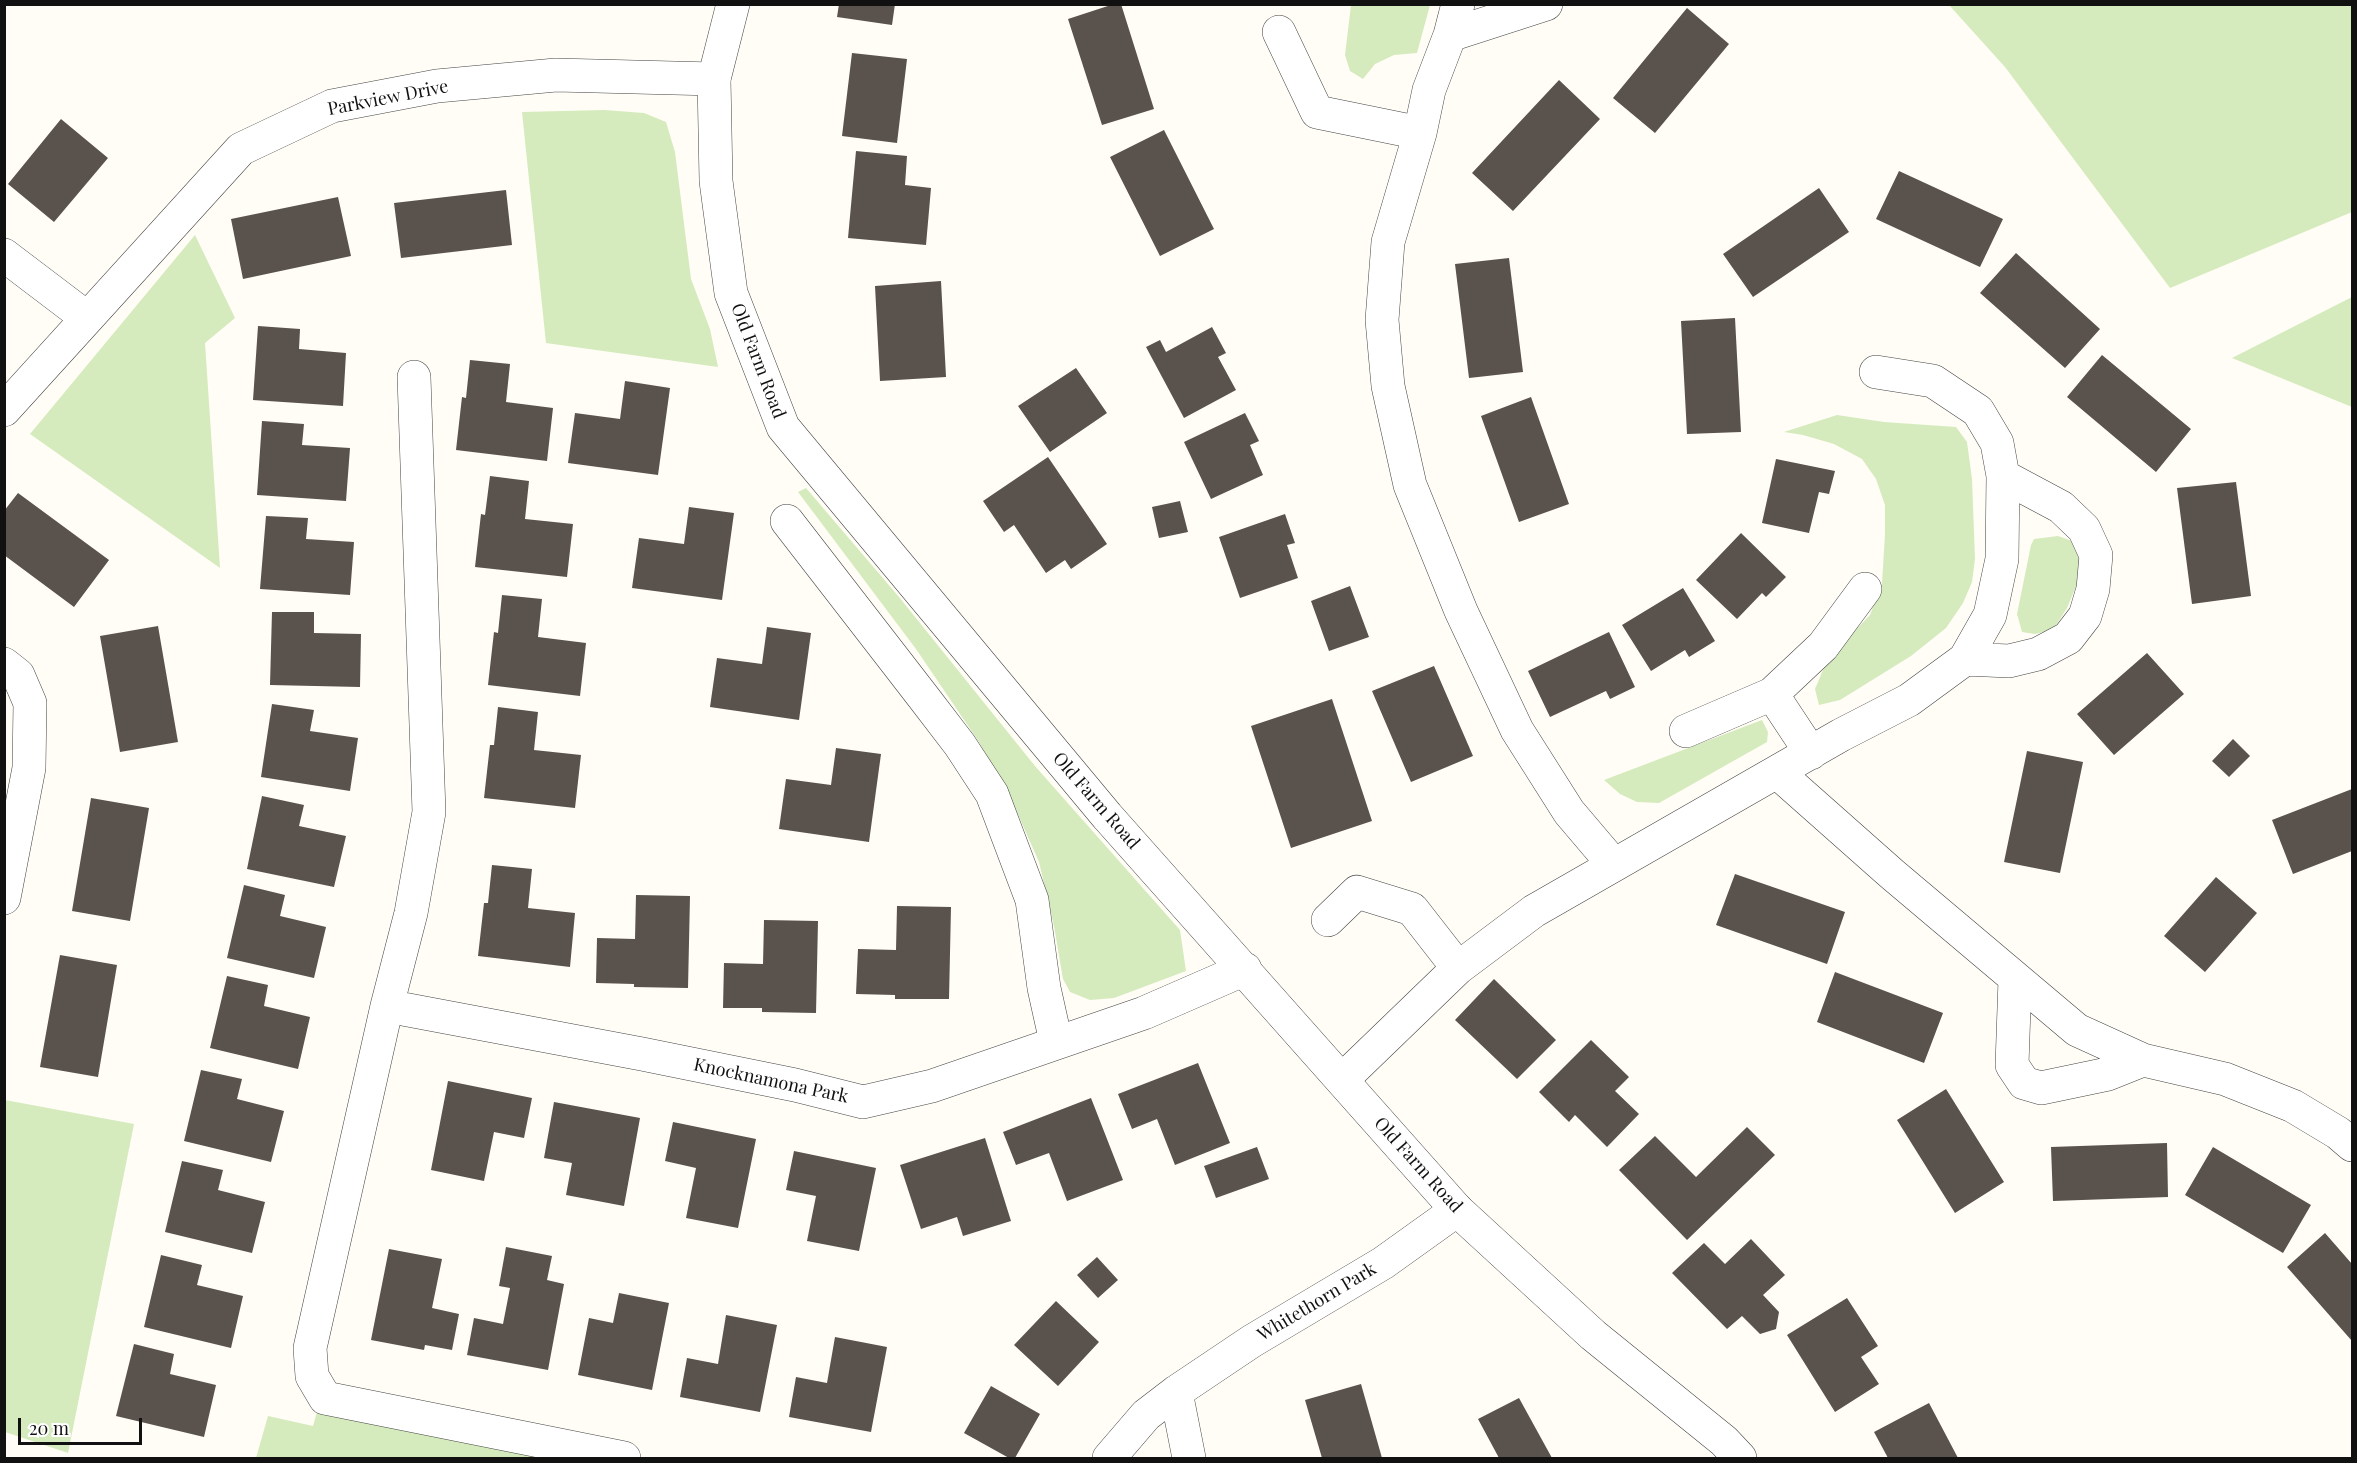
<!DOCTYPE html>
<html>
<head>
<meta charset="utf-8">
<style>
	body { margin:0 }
	#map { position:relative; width:2357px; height:1463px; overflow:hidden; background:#fffdf5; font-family:"Playfair Display",serif }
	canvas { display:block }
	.frame { position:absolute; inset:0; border:6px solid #111; pointer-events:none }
	.scale { position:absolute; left:18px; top:1418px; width:124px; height:27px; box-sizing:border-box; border:3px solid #111; border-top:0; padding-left:8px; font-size:18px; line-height:21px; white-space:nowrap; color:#111; -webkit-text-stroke:4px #fff; paint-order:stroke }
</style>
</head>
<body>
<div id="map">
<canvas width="2357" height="1463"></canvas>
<div class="frame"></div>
<div class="scale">20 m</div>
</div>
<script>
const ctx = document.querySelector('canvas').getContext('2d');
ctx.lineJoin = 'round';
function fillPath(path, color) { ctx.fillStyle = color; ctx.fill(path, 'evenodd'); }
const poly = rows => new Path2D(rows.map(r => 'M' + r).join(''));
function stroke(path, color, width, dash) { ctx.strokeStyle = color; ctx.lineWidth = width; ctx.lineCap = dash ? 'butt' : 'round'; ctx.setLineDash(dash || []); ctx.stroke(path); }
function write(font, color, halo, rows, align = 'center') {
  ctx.font = font + ' "Playfair Display",serif'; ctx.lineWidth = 6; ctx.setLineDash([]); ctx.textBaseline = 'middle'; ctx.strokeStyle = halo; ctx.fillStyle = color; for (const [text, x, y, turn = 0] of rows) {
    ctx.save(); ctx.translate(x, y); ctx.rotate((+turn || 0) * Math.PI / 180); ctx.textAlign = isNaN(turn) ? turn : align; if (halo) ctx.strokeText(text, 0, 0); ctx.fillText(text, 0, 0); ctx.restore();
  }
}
const green = poly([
	[1351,5,1430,5,1417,53,1394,55,1375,64,1363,79,1350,71,1345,55],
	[1949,5,2352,5,2352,212,2170,288,2005,67],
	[604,110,644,113,666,122,675,152,691,279,710,329,718,367,546,343,522,112],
	[195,235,235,318,205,343,220,568,30,434],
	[2352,297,2352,407,2232,358],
	[1837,415,1884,422,1956,427,1967,442,1972,479,1975,559,1972,582,1963,603,1946,628,1911,656,1840,700,1819,705,1815,689,1823,670,1846,640,1870,615,1882,583,1885,534,1885,505,1876,479,1862,459,1834,444,1803,435,1784,432],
	[806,488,899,597,1035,766,1180,930,1186,971,1114,998,1090,1000,1070,992,1063,979,1054,926,1039,862,1013,803,979,742,916,649,798,492],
	[2058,536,2075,542,2085,565,2067,608,2053,630,2035,634,2022,632,2017,614,2031,545,2034,539],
	[1762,720,1768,732,1767,742,1659,803,1637,802,1620,794,1604,780],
	[5,1100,134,1124,68,1453,5,1432],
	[317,1412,566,1458,256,1458,268,1416,313,1426]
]);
const building = poly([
	[839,4,895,4,892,25,837,17],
	[1114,4,1121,4,1154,109,1102,125,1068,19],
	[1687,8,1729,44,1655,133,1613,98],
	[852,53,907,59,897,143,842,136],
	[1559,80,1600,119,1513,211,1472,173],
	[61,119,108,158,54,222,8,184],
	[1164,130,1214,229,1160,256,1110,157],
	[856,151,907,156,905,185,931,188,926,245,848,238],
	[1899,171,2003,219,1980,267,1876,219],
	[1819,188,1849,232,1753,297,1723,254],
	[506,190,512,245,401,258,394,203],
	[338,197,351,256,243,279,231,219],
	[2016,253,2100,329,2065,368,1980,293],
	[1509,258,1523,372,1469,378,1455,264],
	[941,281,946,377,880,381,875,286],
	[1735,318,1741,432,1687,434,1681,321],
	[258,326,300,329,299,349,346,353,343,406,253,400],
	[1212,327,1226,353,1218,357,1236,390,1184,418,1146,347,1160,340,1166,352],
	[2102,355,2191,429,2156,472,2067,397],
	[470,360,510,364,506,402,553,408,547,461,456,450,462,397,466,398],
	[1076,368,1107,413,1050,452,1018,406],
	[625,381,670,388,658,475,568,463,575,413,620,419],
	[1531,397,1569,504,1519,522,1481,416],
	[1245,413,1259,441,1250,445,1263,475,1211,499,1184,442],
	[262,421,304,424,302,445,350,448,346,501,257,495],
	[1048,457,1107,544,1071,569,1065,560,1046,573,1014,525,1004,532,983,501],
	[1776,459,1835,471,1829,494,1819,492,1809,533,1762,523],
	[490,476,529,481,525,519,573,524,567,577,475,567,481,514,485,515],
	[2236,482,2251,596,2192,604,2177,488],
	[18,493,109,560,74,607,4,555,4,511],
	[1180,501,1188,532,1159,538,1152,507],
	[689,507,734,513,722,600,632,588,639,538,684,544],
	[1285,514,1295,543,1287,545,1298,578,1240,598,1219,537],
	[266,516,308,518,306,539,354,542,350,595,260,589],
	[1741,533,1786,577,1766,597,1762,593,1737,619,1696,580],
	[1350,586,1369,637,1329,651,1311,601],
	[1683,588,1715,641,1689,657,1685,650,1651,671,1622,625],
	[502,595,542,599,538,637,586,643,580,696,488,685,494,632,498,633],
	[272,612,314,612,314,633,361,634,360,687,270,685],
	[158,626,178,742,120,752,100,636],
	[767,627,811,633,799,720,710,707,717,658,762,664],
	[1609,632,1635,687,1610,699,1606,691,1550,717,1528,671],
	[2147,653,2184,694,2114,755,2077,714],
	[1434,666,1473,756,1411,782,1372,691],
	[1332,699,1372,821,1291,848,1251,726],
	[272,704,314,710,310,731,358,738,350,791,261,777],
	[498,707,538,712,534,750,581,755,575,808,484,798,490,745,494,745],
	[2233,739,2250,756,2229,777,2212,761],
	[836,748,881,754,869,842,779,829,786,779,831,785],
	[2027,751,2083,762,2060,873,2004,862],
	[2352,789,2352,851,2293,874,2272,820],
	[262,796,304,805,299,826,346,836,334,887,247,869],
	[91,798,149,808,130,921,72,911],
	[492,865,532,869,528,908,575,913,570,967,478,956,484,903,488,903],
	[1735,874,1845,912,1827,964,1716,925],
	[2216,877,2257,913,2205,972,2164,936],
	[244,885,285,895,280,916,326,927,314,978,227,958],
	[636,895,690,896,688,988,634,987,634,984,596,983,597,938,635,939],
	[897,906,951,907,949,999,895,999,895,995,856,994,858,949,896,950],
	[764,920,818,921,816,1013,762,1012,762,1008,723,1008,724,963,763,964],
	[60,955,117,965,98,1077,40,1067],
	[1835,972,1943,1013,1924,1063,1817,1022],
	[227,976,268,985,264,1006,310,1017,298,1069,210,1048],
	[1494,979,1556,1040,1517,1079,1455,1020],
	[1591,1040,1629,1077,1615,1091,1639,1114,1607,1147,1575,1115,1569,1122,1539,1092],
	[1198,1063,1230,1143,1175,1165,1157,1119,1132,1129,1118,1094],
	[201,1070,242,1079,237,1099,284,1111,271,1162,184,1141],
	[448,1081,532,1098,524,1138,494,1132,484,1181,431,1170],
	[1946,1089,2004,1182,1955,1213,1897,1120],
	[1091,1098,1123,1180,1067,1201,1049,1153,1016,1165,1003,1132],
	[554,1102,640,1118,624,1206,566,1195,572,1163,544,1158],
	[673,1122,756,1139,738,1228,686,1218,696,1168,665,1161],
	[1747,1127,1775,1155,1687,1240,1619,1170,1655,1136,1696,1177],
	[985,1138,1011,1221,963,1236,957,1217,921,1229,900,1165],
	[2167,1143,2168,1197,2053,1201,2051,1147],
	[1257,1147,1269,1179,1216,1198,1204,1166],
	[2213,1147,2311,1205,2283,1253,2185,1195],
	[794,1151,876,1168,859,1251,807,1241,816,1196,786,1190],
	[182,1161,223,1170,218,1190,265,1202,252,1253,165,1232],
	[2325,1233,2352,1264,2352,1341,2287,1267],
	[1751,1239,1785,1275,1763,1295,1779,1312,1776,1329,1760,1334,1742,1316,1727,1329,1672,1273,1704,1243,1725,1264],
	[506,1247,552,1256,547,1280,564,1284,548,1370,467,1355,474,1318,503,1324,510,1288,499,1286],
	[389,1249,442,1259,432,1308,459,1314,452,1350,425,1345,424,1350,371,1340],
	[161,1255,202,1265,197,1285,243,1296,231,1348,144,1327],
	[1097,1257,1118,1280,1098,1298,1077,1275],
	[619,1293,669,1303,652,1390,578,1375,589,1318,613,1323],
	[1847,1298,1878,1346,1861,1357,1879,1384,1835,1412,1787,1335],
	[1056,1301,1099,1342,1058,1386,1014,1345],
	[726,1315,777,1325,760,1412,680,1397,687,1358,718,1364],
	[835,1337,887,1347,871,1432,789,1417,796,1377,827,1383],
	[134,1344,174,1354,170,1374,216,1385,204,1437,116,1416],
	[1361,1384,1382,1458,1322,1458,1305,1400],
	[991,1386,1040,1414,1015,1458,1009,1458,964,1433],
	[1519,1398,1552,1458,1499,1458,1478,1419],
	[1929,1403,1958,1458,1888,1458,1874,1432]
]);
const minor = poly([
	[1458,4,1450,35,1429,90,1420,133,1388,242,1382,320,1388,386,1410,485,1461,611,1517,730,1569,812,1614,865],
	[1279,32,1317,112,1420,133],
	[1450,35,1546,4],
	[4,255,87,318],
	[414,377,429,812,411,913,387,1006,310,1348,312,1376,325,1398,624,1458],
	[4,410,241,149,332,106,437,86,556,75,714,79],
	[787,521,924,698,960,745,992,794,1032,900,1044,988,1056,1042],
	[1965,659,2009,661,2038,654,2068,638,2085,616,2093,589,2096,555,2084,529,2061,507,2003,476],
	[4,664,18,675,30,703,29,768,4,898],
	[1772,694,1811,753],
	[1686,731,1772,694,1823,646,1865,589],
	[1778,773,1892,874,2077,1030,2143,1060,2225,1079,2293,1106,2338,1133,2352,1145],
	[1328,920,1357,892,1412,909,1458,968],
	[2015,979,2012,1065,2024,1083,2041,1088,2108,1074,2143,1060],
	[387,1006,642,1054,795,1085,863,1102,932,1086,1144,1013,1245,969],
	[1343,1079,1458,968,1534,911,1841,735,1909,700,1965,659,1990,615,2002,559,2003,476,1997,443,1978,411,1933,381,1876,372],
	[1176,1392,1189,1458],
	[1109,1458,1146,1415,1176,1392,1252,1341,1383,1263,1457,1210]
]);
const tertiary = poly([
	[733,4,714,79,716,181,731,293,783,427,1107,816,1457,1210,1593,1335,1724,1441,1740,1458]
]);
const streetNames = [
	["Parkview Drive",388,98,-11],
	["Old Farm Road",758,361,69],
	["Old Farm Road",1096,801,49],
	["Knocknamona Park",771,1081,12],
	["Old Farm Road",1418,1165,48],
	["Whitethorn Park",1317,1302,-31]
];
fillPath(green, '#d5ebbd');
fillPath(building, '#5a524d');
stroke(minor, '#444', 34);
stroke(tertiary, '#444', 34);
stroke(minor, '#fff', 33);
stroke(tertiary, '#fff', 33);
write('18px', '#111', '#fff', streetNames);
</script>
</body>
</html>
